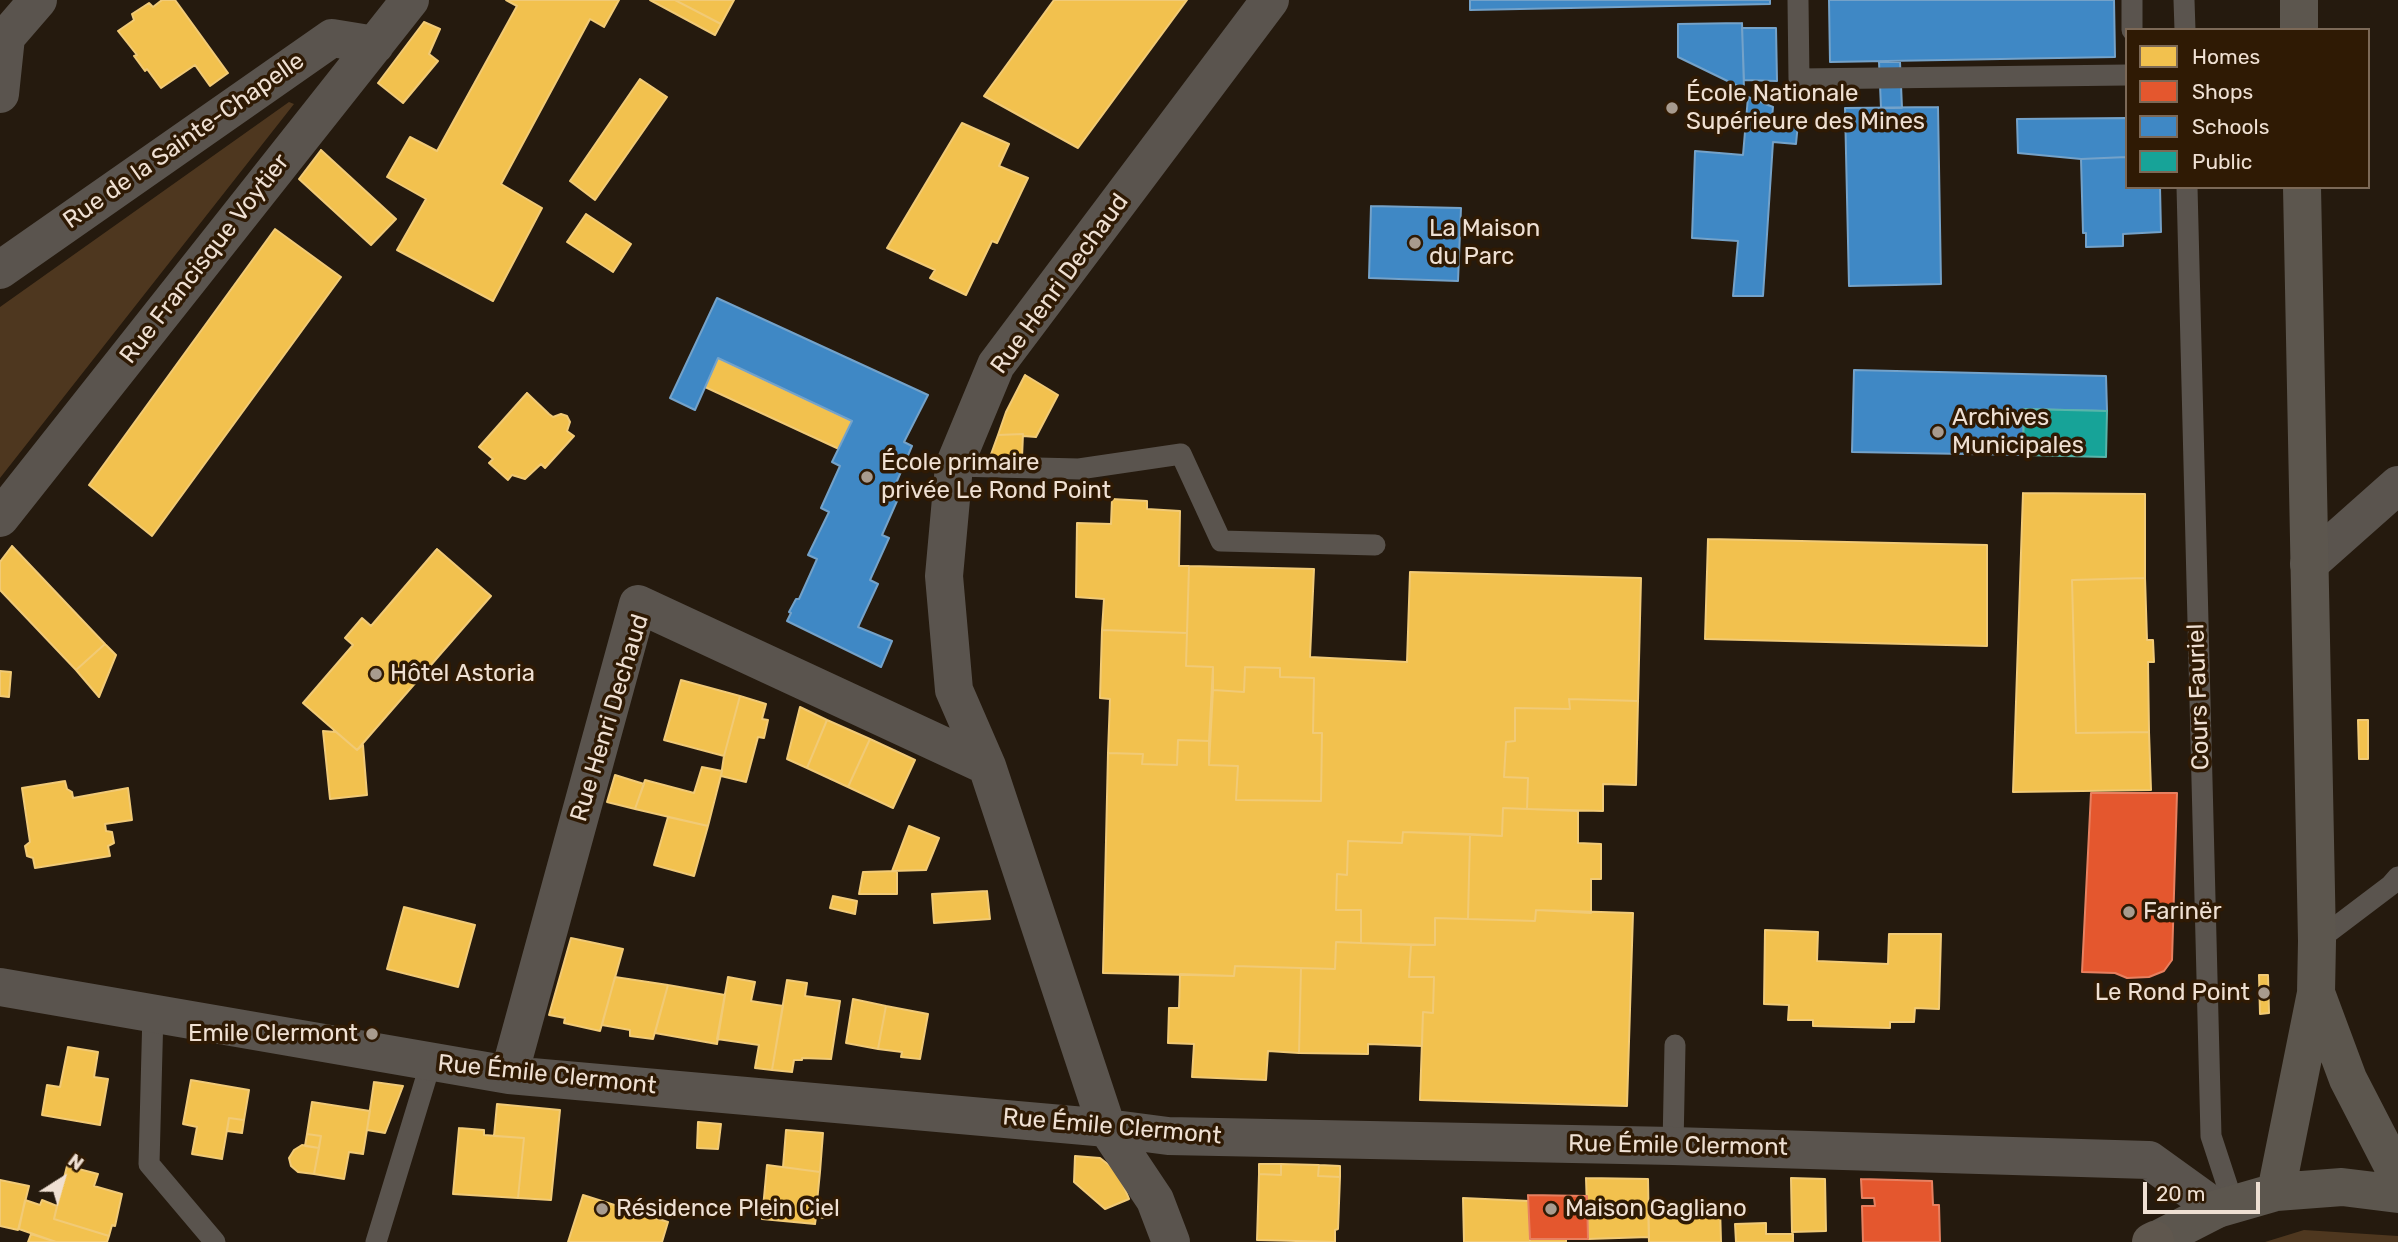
<!DOCTYPE html>
<html>
<head>
<meta charset="utf-8">
<style>
	body { margin:0 }
	#map { position:relative; width:2398px; height:1242px; overflow:hidden; background:#251a0e; font-family:Rubik,sans-serif }
	canvas { display:block }
	.legend { position:absolute; left:2125px; top:28px; width:245px; height:161px; box-sizing:border-box; background:#2f1a04; border:2px solid #7c6957; margin:0; padding:9px 12px; list-style:none; font-size:21px; color:#efe0d3 }
	.legend li { display:flex; align-items:center; gap:14px; height:35px }
	.legend b { width:35px; border:2px solid #7c6957 }
	.north { position:absolute; left:28px; top:1144px; width:70px; height:70px; -webkit-text-stroke:5px #2f1a04; paint-order:stroke; rotate:37deg; font-size:19px; font-weight:700; line-height:28px; text-align:center; color:#efe0d3 }
	.north::after { content:''; display:block; margin:auto; width:24px; height:32px; background:#efe0d3; clip-path:polygon(50% 0,100% 100%,50% 72%,0 100%) }
	.scale { position:absolute; left:2143px; top:1182px; width:117px; height:32px; box-sizing:border-box; border:4px solid #efe0d3; border-top:0; padding-left:9px; font-size:21px; line-height:24px; white-space:nowrap; color:#efe0d3; -webkit-text-stroke:5px #2f1a04; paint-order:stroke }
</style>
</head>
<body>
<div id="map">
<canvas width="2398" height="1242"></canvas>
<ul class="legend">
<li><b style="height:19px;background:#f2c14e"></b>Homes</li>
<li><b style="height:19px;background:#e4572e"></b>Shops</li>
<li><b style="height:19px;background:#3f88c5"></b>Schools</li>
<li><b style="height:19px;background:#17a398"></b>Public</li>
</ul>
<div class="north">N</div>
<div class="scale">20 m</div>
</div>
<script>
const ctx = document.querySelector('canvas').getContext('2d');
ctx.lineJoin = 'round';
function fillPath(path, color) { ctx.fillStyle = color; ctx.fill(path, 'evenodd'); }
const poly = rows => new Path2D(rows.map(r => 'M' + r).join(''));
function stroke(path, color, width, dash) { ctx.strokeStyle = color; ctx.lineWidth = width; ctx.lineCap = dash ? 'butt' : 'round'; ctx.setLineDash(dash || []); ctx.stroke(path); }
function write(font, color, halo, rows, align = 'center') {
  ctx.font = font + ' Rubik,sans-serif'; ctx.lineWidth = 7; ctx.setLineDash([]); ctx.textBaseline = 'middle'; ctx.strokeStyle = halo; ctx.fillStyle = color; for (const [text, x, y, turn = 0] of rows) {
    ctx.save(); ctx.translate(x, y); ctx.rotate((+turn || 0) * Math.PI / 180); ctx.textAlign = isNaN(turn) ? turn : align; if (halo) ctx.strokeText(text, 0, 0); ctx.fillText(text, 0, 0); ctx.restore();
  }
}
const green = poly([
	[289,102,294,104,0,478,0,307],
	[2304,1230,2398,1236,2398,1242,2265,1242]
]);
const homes = poly([
	[162,0,175,0,228,73,210,86,195,65,161,88,147,69,145,71,134,56,137,55,118,31,134,20,132,14,149,3,153,7,162,0],
	[506,0,619,0,604,27,590,19,501,184,542,208,493,301,397,250,426,199,387,177,410,137,437,151,517,6,506,0],
	[650,0,675,0,721,24,715,35,650,0],
	[675,0,734,0,721,24,675,0],
	[1054,0,1187,0,1078,148,984,96,1054,0],
	[424,22,440,29,429,54,438,61,403,103,378,83,424,22],
	[640,79,667,97,595,200,570,181,640,79],
	[962,123,1009,144,999,166,1028,178,997,243,992,241,966,295,930,278,935,270,887,248,962,123],
	[321,150,396,219,371,245,299,179,321,150],
	[586,214,631,244,613,272,567,242,586,214],
	[275,229,341,277,152,536,89,485,275,229],
	[718,358,852,421,839,449,705,387,718,358],
	[1025,375,1058,395,1036,437,1023,436,1023,434,998,435,1006,412,1025,375],
	[527,393,549,414,553,417,561,414,567,416,570,422,567,431,574,436,545,468,541,464,525,479,512,475,508,480,489,463,493,459,479,447,527,393],
	[1023,434,1022,458,990,457,998,435,1023,434],
	[2023,493,2145,494,2145,578,2072,580,2076,733,2149,732,2151,790,2013,792,2023,493],
	[1112,499,1147,501,1147,509,1180,511,1179,566,1189,566,1187,633,1102,630,1104,599,1076,597,1077,523,1111,524,1112,499],
	[1708,539,1987,545,1987,646,1705,639,1708,539],
	[12,546,105,644,76,670,0,590,0,562,12,546],
	[437,549,491,596,357,750,303,703,353,645,345,638,362,618,371,626,437,549],
	[1189,566,1314,569,1310,657,1407,662,1410,572,1641,578,1638,701,1569,699,1570,709,1515,708,1515,741,1506,742,1504,777,1528,778,1527,809,1503,808,1502,836,1403,832,1402,843,1348,841,1347,875,1337,874,1336,910,1361,910,1361,943,1336,942,1335,969,1235,966,1234,976,1103,973,1108,753,1143,754,1142,764,1177,765,1178,740,1209,741,1209,765,1238,766,1236,800,1321,801,1322,733,1313,733,1314,678,1280,677,1280,668,1245,667,1244,692,1213,690,1213,667,1186,666,1189,566],
	[2145,578,2147,640,2153,640,2154,662,2148,662,2149,732,2076,733,2072,580,2145,578],
	[1102,630,1187,633,1186,666,1213,667,1209,741,1178,740,1177,765,1142,764,1143,754,1108,753,1110,699,1100,698,1102,630],
	[105,644,116,655,99,697,76,670,105,644],
	[1245,667,1280,668,1280,677,1314,678,1313,733,1322,733,1321,801,1236,800,1238,766,1209,765,1213,690,1244,692,1245,667],
	[0,671,11,672,9,697,0,696,0,671],
	[681,680,740,696,724,756,664,740,681,680],
	[740,696,766,704,762,719,768,720,764,738,758,737,746,782,721,776,724,756,740,696],
	[1569,699,1638,701,1636,785,1603,784,1603,811,1527,809,1528,778,1504,777,1506,742,1515,741,1515,708,1570,709,1569,699],
	[800,707,827,720,807,768,787,759,800,707],
	[827,720,870,739,848,787,807,768,827,720],
	[2358,720,2368,720,2368,759,2359,759,2358,720],
	[323,731,336,732,357,750,363,745,367,795,330,799,323,731],
	[870,739,915,760,893,808,848,787,870,739],
	[702,767,722,771,708,826,635,809,645,780,694,793,702,767],
	[615,775,644,784,635,809,607,802,615,775],
	[65,781,67,789,72,792,73,798,128,788,132,820,105,824,106,831,112,832,114,843,108,846,110,856,35,868,33,858,27,856,25,846,30,842,22,788,65,781],
	[1503,808,1578,811,1578,843,1601,844,1601,879,1591,879,1591,913,1536,910,1535,921,1468,919,1470,834,1502,836,1503,808],
	[668,817,708,826,694,876,654,865,668,817],
	[909,826,939,838,926,870,892,871,909,826],
	[1403,832,1470,834,1468,919,1435,918,1435,945,1361,943,1361,910,1336,910,1337,874,1347,875,1348,841,1402,843,1403,832],
	[897,871,897,894,859,894,863,872,897,871],
	[987,891,990,919,934,923,932,894,987,891],
	[833,896,857,901,855,914,830,908,833,896],
	[404,907,475,925,458,987,387,969,404,907],
	[1536,910,1633,913,1627,1106,1420,1100,1423,1012,1433,1013,1434,977,1409,977,1411,945,1435,945,1435,918,1535,921,1536,910],
	[1765,930,1818,932,1817,961,1888,964,1889,934,1941,934,1939,1009,1915,1008,1914,1022,1890,1022,1890,1028,1813,1026,1813,1020,1788,1020,1789,1005,1764,1004,1765,930],
	[571,938,623,949,600,1031,564,1023,565,1018,549,1015,571,938],
	[1336,942,1411,945,1409,977,1434,977,1433,1013,1423,1012,1422,1046,1368,1044,1368,1054,1299,1053,1301,968,1335,969,1336,942],
	[1235,966,1301,968,1299,1053,1268,1051,1266,1080,1192,1077,1194,1044,1168,1043,1169,1008,1179,1008,1180,974,1234,976,1235,966],
	[2259,975,2268,975,2269,1013,2260,1014,2259,975],
	[615,977,668,985,653,1039,630,1036,630,1030,602,1025,615,977],
	[728,977,755,982,751,1001,783,1006,772,1070,755,1068,759,1045,717,1039,728,977],
	[787,980,807,983,805,996,840,1001,831,1059,802,1058,802,1060,794,1060,792,1072,772,1070,787,980],
	[668,985,725,995,717,1044,655,1033,668,985],
	[853,999,886,1006,878,1049,846,1043,853,999],
	[886,1006,928,1014,920,1059,901,1057,902,1052,878,1049,886,1006],
	[68,1047,98,1052,94,1077,108,1079,100,1125,42,1115,47,1085,60,1087,68,1047],
	[191,1080,249,1090,244,1120,229,1118,222,1159,192,1154,197,1127,183,1124,191,1080],
	[374,1082,403,1086,385,1133,367,1130,374,1082],
	[312,1102,370,1111,363,1154,349,1152,344,1179,314,1174,321,1136,307,1134,312,1102],
	[497,1104,560,1110,551,1200,518,1198,524,1138,494,1136,497,1104],
	[229,1118,244,1120,242,1133,227,1131,229,1118],
	[698,1122,721,1124,718,1149,697,1148,698,1122],
	[459,1128,484,1130,484,1135,524,1138,518,1198,453,1194,459,1128],
	[786,1130,823,1133,820,1172,783,1167,786,1130],
	[307,1134,321,1136,319,1148,305,1146,307,1134],
	[302,1145,319,1148,314,1174,298,1172,291,1166,289,1158,294,1150,302,1145],
	[1075,1156,1100,1158,1118,1172,1129,1199,1105,1209,1074,1182,1075,1156],
	[1259,1164,1281,1164,1281,1175,1259,1174,1259,1164],
	[1281,1164,1319,1165,1318,1176,1340,1177,1338,1229,1335,1230,1335,1242,1257,1240,1259,1174,1281,1175,1281,1164],
	[767,1165,820,1172,817,1202,827,1204,825,1218,816,1217,815,1224,762,1219,767,1165],
	[1319,1165,1340,1166,1340,1177,1318,1176,1319,1165],
	[67,1166,98,1174,94,1186,122,1194,115,1226,112,1225,109,1236,54,1219,67,1166],
	[1586,1178,1648,1179,1649,1237,1588,1239,1586,1178],
	[1791,1178,1825,1179,1826,1231,1792,1232,1791,1178],
	[0,1180,29,1186,18,1230,0,1226,0,1180],
	[583,1195,668,1222,662,1242,568,1242,583,1195],
	[1463,1198,1529,1201,1530,1242,1464,1242,1463,1198],
	[25,1200,40,1205,42,1200,57,1206,54,1219,109,1236,107,1242,56,1242,19,1229,25,1200],
	[1648,1205,1720,1206,1721,1242,1649,1242,1648,1205],
	[1766,1223,1766,1234,1793,1234,1793,1242,1736,1242,1735,1224,1766,1223],
	[31,1234,56,1242,28,1242,31,1234],
	[1530,1239,1566,1239,1566,1242,1530,1242,1530,1239]
]);
const shops = poly([
	[2091,793,2177,793,2172,960,2164,971,2149,977,2127,978,2115,973,2082,972,2091,793],
	[1861,1179,1932,1181,1933,1205,1939,1205,1940,1242,1863,1242,1862,1206,1875,1206,1874,1198,1862,1198,1861,1179],
	[1528,1195,1587,1196,1588,1239,1530,1239,1528,1195]
]);
const schools = poly([
	[1470,0,1770,0,1770,4,1470,10,1470,0],
	[1829,0,2114,0,2115,57,1830,62,1829,0],
	[1742,23,1744,89,1678,57,1678,24,1742,23],
	[1742,28,1776,28,1777,81,1744,80,1742,28],
	[1879,62,1900,62,1902,108,1881,108,1879,62],
	[1748,97,1773,107,1772,119,1798,123,1796,144,1773,142,1763,296,1733,296,1738,241,1692,238,1695,151,1743,155,1748,97],
	[1938,107,1941,284,1849,286,1845,108,1938,107],
	[2127,118,2127,157,2081,159,2018,153,2017,119,2127,118],
	[2127,157,2127,187,2160,187,2161,232,2123,234,2123,246,2086,247,2086,233,2083,233,2081,159,2127,157],
	[1371,206,1461,208,1458,281,1369,278,1371,206],
	[717,298,928,395,904,442,912,446,894,488,901,492,882,535,889,538,870,580,878,584,858,627,892,641,881,667,787,621,791,613,789,612,796,599,799,599,817,559,808,555,829,512,821,508,840,466,832,462,852,421,718,358,695,410,670,398,717,298],
	[1854,370,2106,376,2107,411,2024,409,2023,455,1852,452,1854,370]
]);
const public = poly([
	[2024,409,2107,411,2106,457,2023,455,2024,409]
]);
const service = poly([
	[1798,0,1799,79,2127,75],
	[2132,0,2132,30],
	[2184,0,2185,30],
	[2187,187,2211,1136,2233,1203],
	[954,466,1079,469,1181,454,1221,541,1375,545],
	[2317,941,2391,885,2398,877],
	[153,1012,149,1164,215,1242],
	[1673,1146,1675,1045],
	[376,1242,431,1062]
]);
const minor = poly([
	[0,94,6,37,38,0],
	[0,270,332,38,375,45],
	[0,518,410,0],
	[2309,564,2398,485],
	[0,987,509,1075,1107,1128,1168,1136,1673,1146,2149,1160,2217,1209],
	[509,1075,638,604,987,766],
	[1171,1242,1155,1200,1107,1128,987,766,954,690,944,576,954,466,996,365,1270,0]
]);
const secondary = poly([
	[2299,0,2299,30],
	[2316,993,2348,1079,2398,1176],
	[2276,1192,2316,993,2317,941,2302,187],
	[2153,1242,2217,1209,2276,1192,2342,1187,2398,1194]
]);
const trunk = poly([
	[2151,1242,2155,1240]
]);
const markers = [
	[1672,108,7,"#a89b8e"],
	[1415,243,7,"#a89b8e"],
	[1938,432,7,"#a89b8e"],
	[867,477,7,"#a89b8e"],
	[376,674,7,"#a89b8e"],
	[2129,912,7,"#a89b8e"],
	[2264,993,7,"#a89b8e"],
	[372,1034,7,"#a89b8e"],
	[602,1209,7,"#a89b8e"],
	[1551,1209,7,"#a89b8e"]
];
const poiNames = [
	["École Nationale",1686,94],
	["Supérieure des Mines",1686,122],
	["La Maison",1429,229],
	["du Parc",1429,257],
	["Archives",1952,418],
	["Municipales",1952,446],
	["École primaire",881,463],
	["privée Le Rond Point",881,491],
	["Hôtel Astoria",390,674],
	["Farinër",2143,912],
	["Le Rond Point",2250,993,"right"],
	["Emile Clermont",358,1034,"right"],
	["Résidence Plein Ciel",616,1209],
	["Maison Gagliano",1565,1209]
];
const streetNames = [
	["Rue de la Sainte-Chapelle",184,141,-35],
	["Rue Francisque Voytier",205,259,-52],
	["Rue Henri Dechaud",1060,284,-54],
	["Cours Fauriel",2199,697,-92],
	["Rue Henri Dechaud",610,718,-73],
	["Rue Émile Clermont",547,1075,6],
	["Rue Émile Clermont",1112,1127,5],
	["Rue Émile Clermont",1678,1146,1]
];
fillPath(green, '#4e371f');
fillPath(homes, '#f2c14e');
stroke(homes, '#f1ca76', 2);
fillPath(shops, '#e4572e');
stroke(shops, '#e78060', 2);
fillPath(schools, '#3f88c5');
stroke(schools, '#74a2c9', 2);
fillPath(public, '#17a398');
stroke(public, '#58b5aa', 2);
stroke(service, '#5a544e', 21);
stroke(minor, '#5a544e', 38);
stroke(secondary, '#5c564e', 38);
stroke(trunk, '#5f574e', 38);
for (const [x, y, r, color] of markers) { const dot = new Path2D(); dot.arc(x, y, r, 0, 2 * Math.PI); ctx.fillStyle = color; ctx.fill(dot); stroke(dot, '#2f1a04', 2.5); }
write('24px', '#efe0d3', '#2f1a04', poiNames, 'left');
write('24px', '#efe0d3', '#2f1a04', streetNames);
</script>
</body>
</html>
